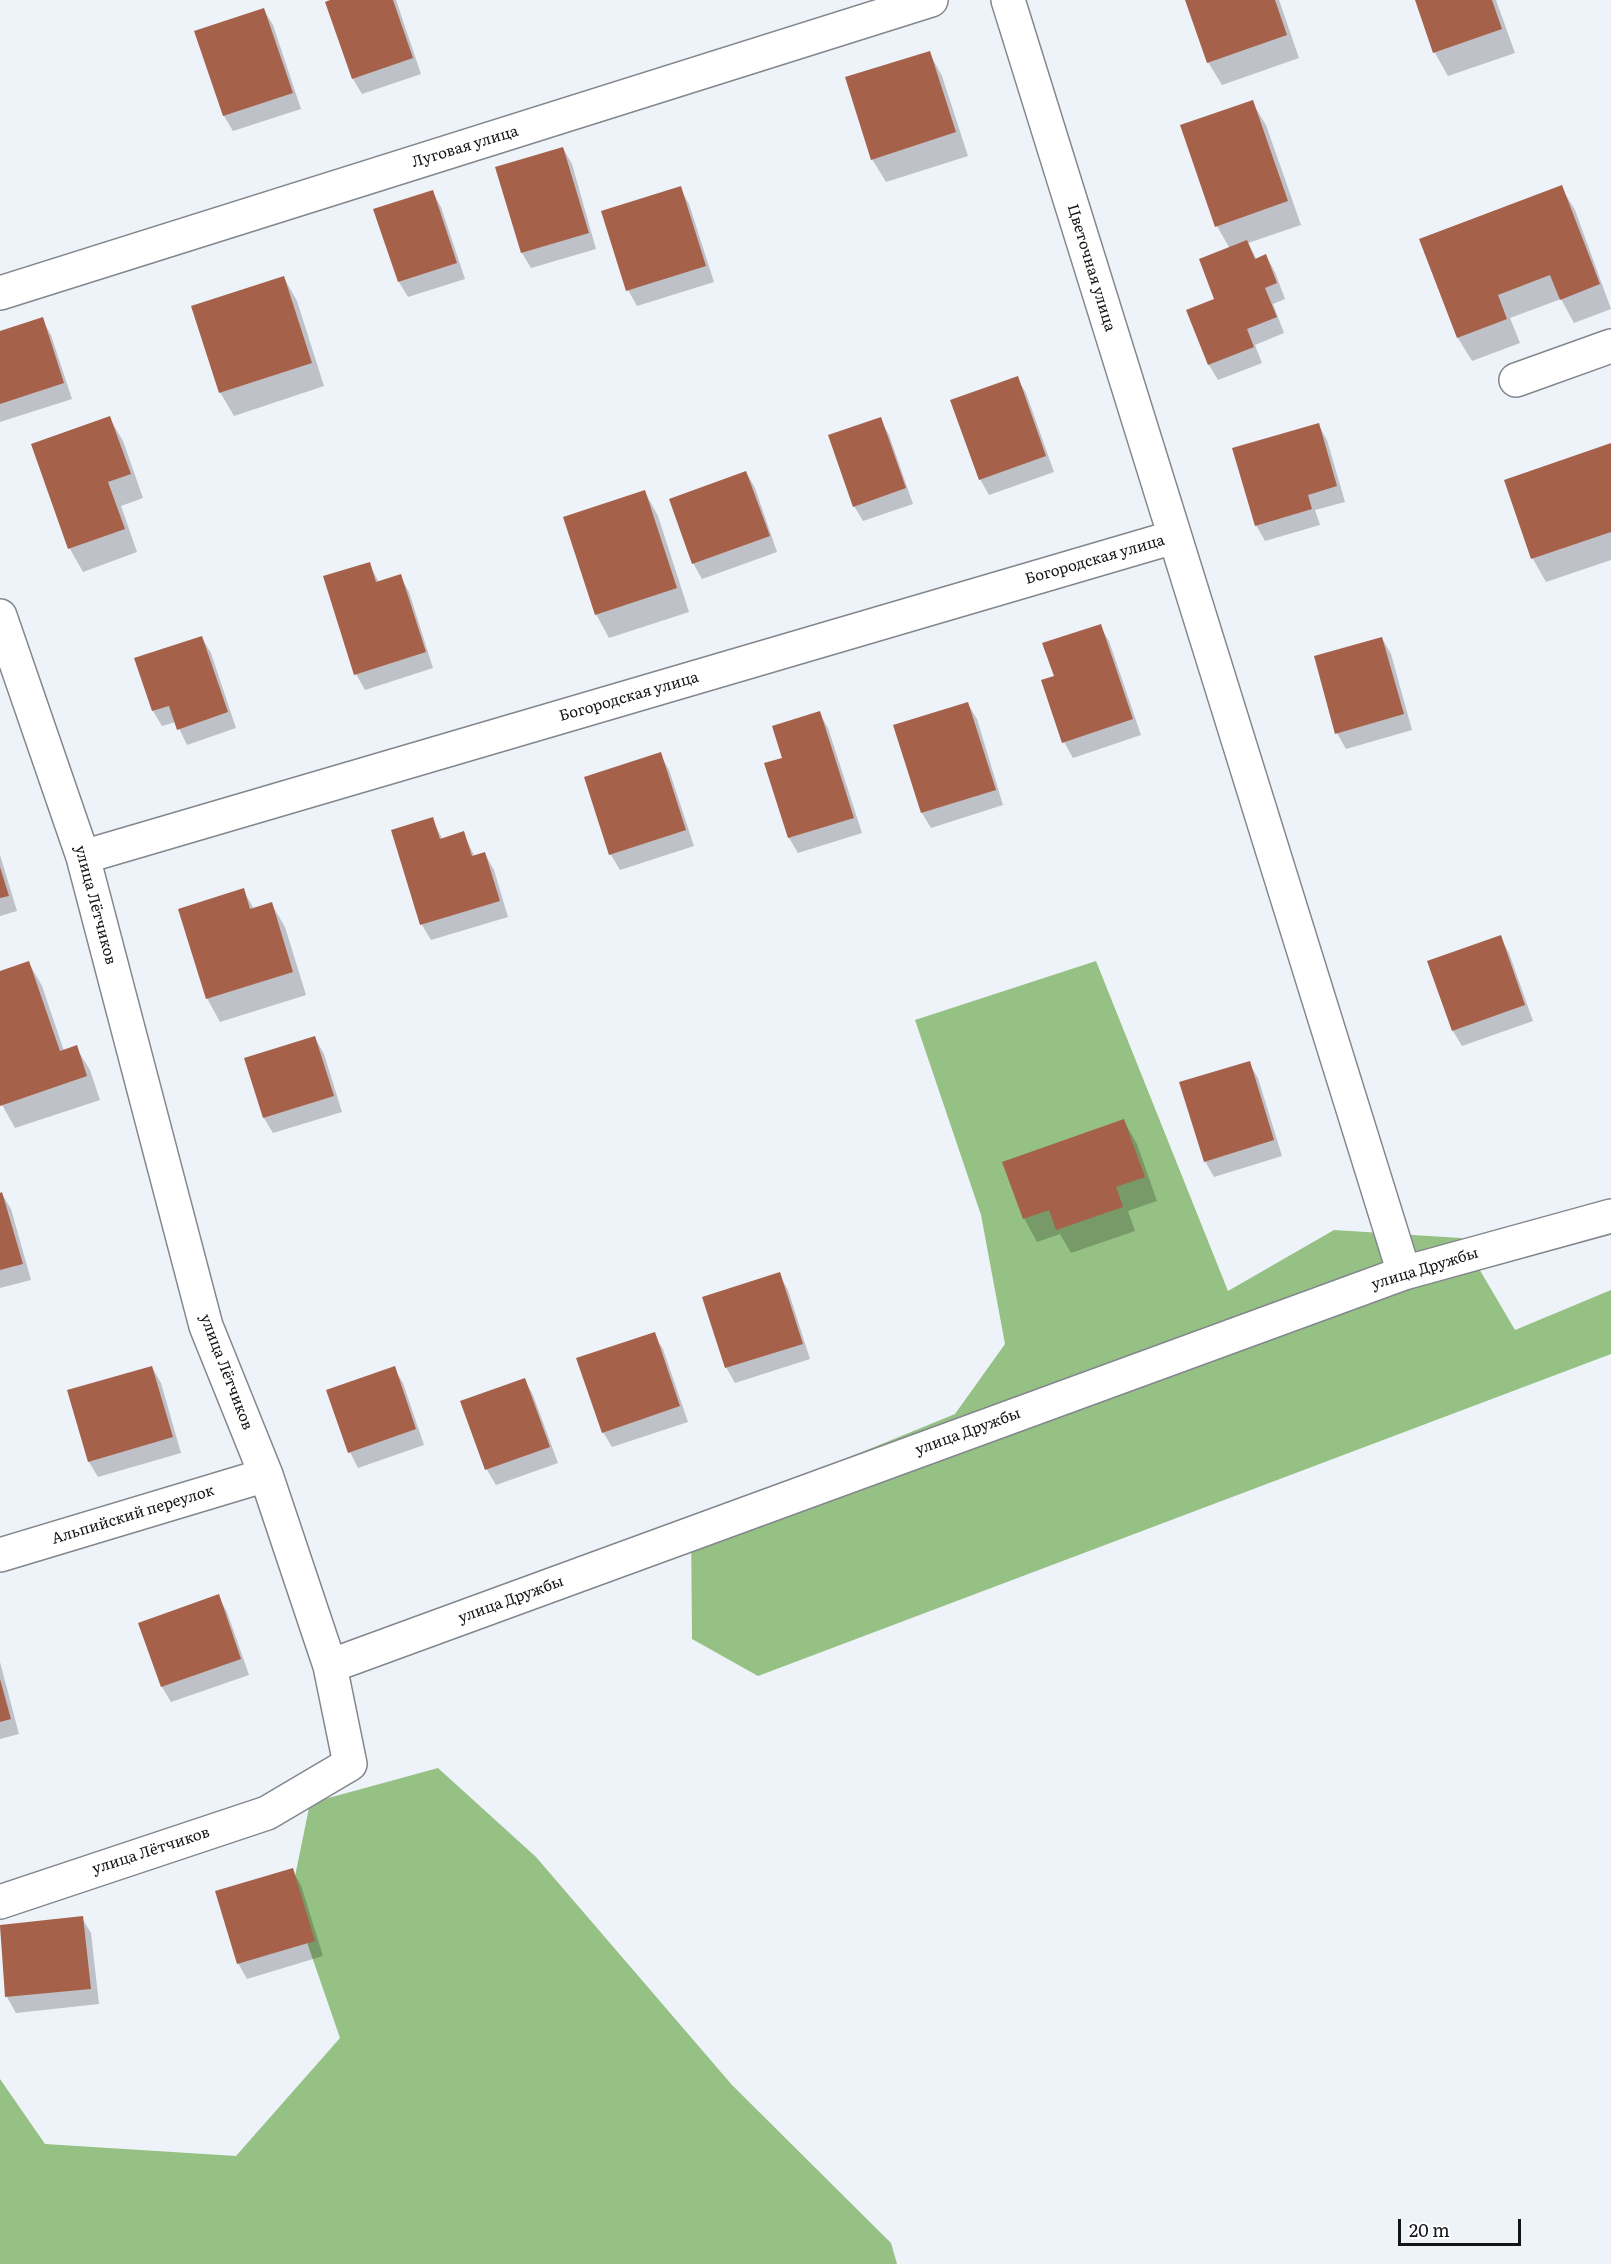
<!DOCTYPE html>
<html>
<head>
<meta charset="utf-8">
<style>
	body { margin:0 }
	#map { position:relative; width:1611px; height:2264px; overflow:hidden; background:#eef2f9; font-family:Literata,serif }
	canvas { display:block }
	.scale { position:absolute; left:1398px; top:2219px; width:123px; height:27px; box-sizing:border-box; border:3px solid #131417; border-top:0; padding-left:8px; font-size:18px; line-height:21px; white-space:nowrap; color:#131417; -webkit-text-stroke:4px #fff; paint-order:stroke }
</style>
</head>
<body>
<div id="map">
<canvas width="1611" height="2264"></canvas>
<div class="scale">20 m</div>
</div>
<script>
const ctx = document.querySelector('canvas').getContext('2d');
ctx.lineJoin = 'round';
function fillPath(path, color) { ctx.fillStyle = color; ctx.fill(path, 'evenodd'); }
const poly = rows => new Path2D(rows.map(r => 'M' + r).join(''));
function stroke(path, color, width, dash) { ctx.strokeStyle = color; ctx.lineWidth = width; ctx.lineCap = dash ? 'butt' : 'round'; ctx.setLineDash(dash || []); ctx.stroke(path); }
function write(font, color, halo, rows, align = 'center') {
  ctx.font = font + ' Literata,serif'; ctx.lineWidth = 4.5; ctx.setLineDash([]); ctx.textBaseline = 'middle'; ctx.strokeStyle = halo; ctx.fillStyle = color; for (const [text, x, y, turn = 0] of rows) {
    ctx.save(); ctx.translate(x, y); ctx.rotate((+turn || 0) * Math.PI / 180); ctx.textAlign = isNaN(turn) ? turn : align; if (halo) ctx.strokeText(text, 0, 0); ctx.fillText(text, 0, 0); ctx.restore();
  }
}
const forest = poly([
	[1096,961,1228,1291,1334,1230,1461,1238,1515,1330,1611,1290,1611,1354,758,1676,692,1639,691,1522,955,1414,1005,1344,981,1215,915,1020],
	[438,1768,536,1857,732,2085,891,2243,897,2264,0,2264,0,2079,45,2144,236,2156,340,2038,291,1896,310,1803]
]);
const shadow = poly([
	[335,0,396,0,421,74,362,94,353,79,327,3],
	[1187,0,1279,0,1299,58,1222,85,1208,62],
	[1416,0,1496,0,1515,53,1448,76,1435,53],
	[264,10,273,25,301,109,233,131,224,116,196,32],
	[929,52,942,76,968,156,886,182,872,159],
	[1252,102,1266,125,1301,225,1248,243,1257,260,1266,256,1275,272,1285,299,1273,304,1284,333,1255,345,1262,363,1218,380,1209,365,1188,311,1216,300,1230,249,1217,226],
	[563,148,572,164,596,249,531,268,522,253,497,168],
	[1561,187,1575,210,1611,309,1574,323,1561,299,1510,318,1520,343,1472,361,1458,338,1421,240],
	[680,188,689,204,714,282,637,306,628,290],
	[432,191,441,207,465,279,408,297,399,282,375,210],
	[284,278,297,301,324,386,234,416,220,392],
	[42,319,51,335,72,399,0,422,0,332],
	[1017,378,1026,393,1054,472,989,495,980,479],
	[109,417,123,441,143,498,121,506,137,552,83,572,70,549,33,445],
	[880,419,889,435,913,504,863,521,854,506],
	[1318,424,1327,440,1345,502,1315,510,1320,525,1265,541,1256,525],
	[1611,445,1611,560,1546,582,1533,559,1506,481],
	[746,472,755,488,777,552,702,579,693,563],
	[645,492,658,516,689,612,609,638,596,614],
	[369,564,379,582,400,576,409,592,433,668,365,690,356,674],
	[1100,626,1109,641,1141,735,1073,758,1064,742,1055,677],
	[202,638,211,653,236,728,187,745,176,722,162,726,153,711],
	[1382,638,1391,654,1412,730,1346,749,1337,733],
	[968,704,977,719,1003,805,931,828,922,813],
	[819,712,828,728,862,833,798,853,789,838,766,764,784,759],
	[660,754,669,770,694,846,620,870,611,855,586,778],
	[432,819,443,840,463,833,475,857,485,854,494,870,508,917,431,940,422,925,393,831],
	[0,855,17,911,0,916],
	[243,890,254,909,271,903,285,927,306,995,220,1022,207,998],
	[1500,937,1509,953,1533,1021,1462,1046,1453,1031],
	[29,963,42,986,64,1051,76,1047,90,1070,100,1100,15,1128,0,1101,0,973],
	[315,1038,324,1054,342,1112,273,1133,264,1118,246,1059],
	[1249,1063,1258,1078,1282,1156,1214,1177,1205,1161],
	[1124,1121,1137,1144,1157,1201,1128,1211,1135,1231,1071,1253,1060,1234,1037,1242,1024,1218],
	[0,1194,2,1194,11,1209,31,1280,0,1288],
	[779,1274,788,1290,810,1359,735,1383,726,1367],
	[654,1334,663,1349,688,1422,612,1447,603,1432],
	[152,1367,161,1383,181,1453,98,1477,89,1462],
	[394,1368,403,1383,424,1445,358,1468,350,1452],
	[524,1379,533,1395,558,1463,496,1485,487,1470,462,1402],
	[218,1596,227,1612,249,1675,171,1702,162,1687,140,1624],
	[0,1662,19,1734,0,1739],
	[292,1870,301,1885,323,1956,247,1979,238,1963],
	[82,1918,91,1933,99,2004,16,2013,7,1997,0,1926]
]);
const building = poly([
	[330,0,393,0,413,58,352,79,325,2],
	[1185,0,1275,0,1287,35,1207,63],
	[1415,0,1492,0,1502,29,1433,53],
	[264,8,293,93,223,116,194,31],
	[930,51,956,132,871,160,845,77],
	[1253,100,1288,201,1215,227,1180,125],
	[563,147,589,233,521,253,495,167],
	[1562,185,1600,284,1560,300,1550,275,1498,295,1507,319,1457,338,1419,239],
	[681,186,706,266,626,291,601,211],
	[433,190,457,263,398,282,373,209],
	[1247,240,1255,259,1266,254,1277,283,1265,288,1277,317,1247,329,1254,347,1208,365,1186,310,1214,299,1199,259],
	[284,276,312,363,219,393,191,306],
	[43,317,64,383,0,404,0,331],
	[1018,376,1046,456,979,480,950,400],
	[110,416,131,474,108,482,125,529,68,549,31,444],
	[881,417,906,488,853,507,828,435],
	[1319,423,1337,486,1308,495,1312,509,1255,526,1232,448],
	[1611,443,1611,532,1531,559,1504,480],
	[746,471,770,536,692,564,669,499],
	[645,490,677,588,595,615,563,517],
	[370,562,376,582,401,574,426,652,354,675,323,576],
	[1101,624,1133,719,1062,743,1041,680,1054,676,1042,643],
	[202,636,228,712,177,730,169,706,152,711,134,658],
	[1382,637,1404,714,1335,734,1314,656],
	[968,702,996,790,921,813,893,725],
	[820,711,854,818,788,838,764,763,782,758,772,726],
	[661,752,686,830,609,855,584,777],
	[433,817,440,839,464,831,472,856,485,852,500,901,420,925,391,830],
	[0,867,9,896,0,898],
	[244,888,250,909,272,902,293,972,206,999,178,909],
	[1501,935,1525,1005,1452,1031,1427,961],
	[29,961,60,1051,77,1045,87,1076,0,1106,0,971],
	[315,1036,334,1096,263,1118,244,1058],
	[1250,1061,1274,1140,1204,1162,1179,1082],
	[1124,1119,1145,1177,1116,1187,1123,1207,1056,1230,1049,1210,1023,1219,1002,1162],
	[2,1192,23,1264,0,1270,0,1193],
	[780,1272,803,1344,725,1368,702,1297],
	[655,1332,680,1406,602,1433,576,1358],
	[152,1366,173,1437,88,1462,67,1390],
	[395,1366,416,1429,348,1453,326,1390],
	[525,1378,550,1447,485,1470,460,1401],
	[219,1594,241,1659,161,1687,138,1623],
	[0,1679,11,1719,0,1722],
	[293,1868,315,1941,237,1964,215,1891],
	[83,1916,91,1989,5,1997,0,1925]
]);
const minor = poly([
	[1008,0,1404,1273],
	[0,293,931,0],
	[1516,380,1611,346],
	[0,616,83,857,206,1326,266,1475,330,1666,350,1764,267,1813,0,1902],
	[83,857,1174,537],
	[0,1555,266,1475],
	[330,1666,1404,1273,1611,1216]
]);
const streetNames = [
	["Луговая улица",465,147,-17],
	["Цветочная улица",1091,268,73],
	["Богородская улица",1095,560,-16],
	["Богородская улица",629,697,-16],
	["улица Лётчиков",95,905,75],
	["улица Дружбы",1425,1269,-17],
	["улица Лётчиков",226,1372,69],
	["улица Дружбы",968,1432,-20],
	["Альпийский переулок",133,1515,-17],
	["улица Дружбы",511,1600,-20],
	["улица Лётчиков",151,1851,-18]
];
fillPath(forest, '#96c184');
fillPath(shadow, '#0003');
fillPath(building, '#a6614b');
stroke(minor, '#82868d', 36);
stroke(minor, '#fff', 33);
write('15px', '#131417', '#fff', streetNames);
</script>
</body>
</html>
